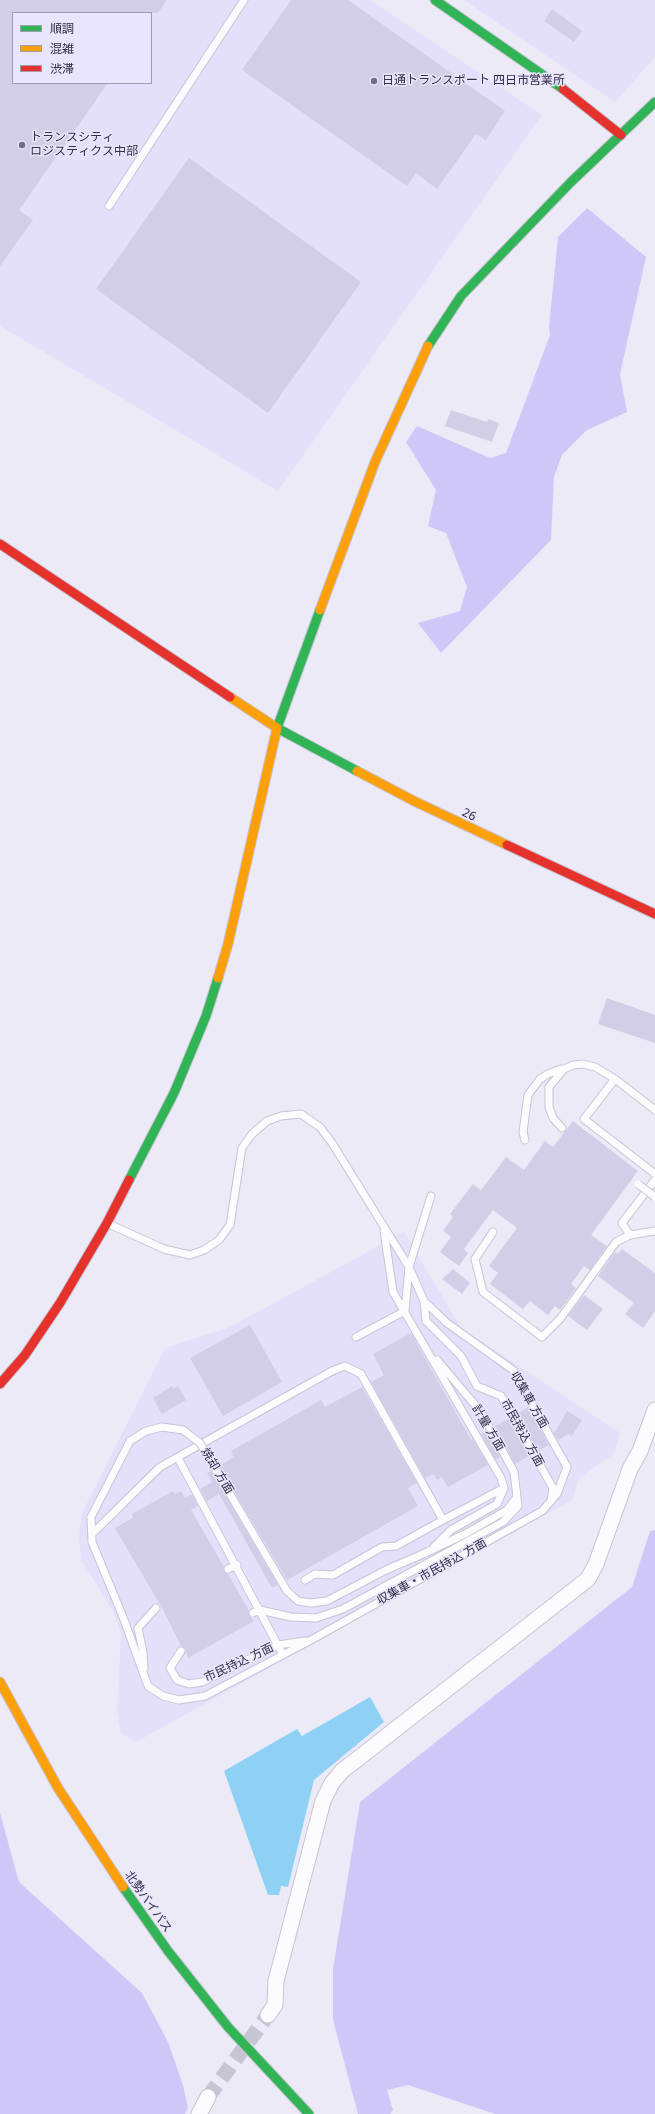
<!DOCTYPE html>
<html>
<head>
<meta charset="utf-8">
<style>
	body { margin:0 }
	#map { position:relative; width:655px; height:2114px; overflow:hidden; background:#eceaf7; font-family:"Noto Sans","Noto Sans JP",sans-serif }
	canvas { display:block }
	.legend { position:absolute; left:12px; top:12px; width:140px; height:72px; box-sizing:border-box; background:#e8e5fc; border:1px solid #9f9cb2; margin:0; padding:5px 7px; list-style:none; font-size:12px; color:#322e44 }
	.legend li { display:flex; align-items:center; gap:8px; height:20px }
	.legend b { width:20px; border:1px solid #9f9cb2 }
</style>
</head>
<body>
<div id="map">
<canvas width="655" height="2114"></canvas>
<ul class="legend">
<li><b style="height:5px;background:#30b455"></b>順調</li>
<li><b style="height:5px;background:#ff9f0a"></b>混雑</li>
<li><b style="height:5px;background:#e5322d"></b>渋滞</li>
</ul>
</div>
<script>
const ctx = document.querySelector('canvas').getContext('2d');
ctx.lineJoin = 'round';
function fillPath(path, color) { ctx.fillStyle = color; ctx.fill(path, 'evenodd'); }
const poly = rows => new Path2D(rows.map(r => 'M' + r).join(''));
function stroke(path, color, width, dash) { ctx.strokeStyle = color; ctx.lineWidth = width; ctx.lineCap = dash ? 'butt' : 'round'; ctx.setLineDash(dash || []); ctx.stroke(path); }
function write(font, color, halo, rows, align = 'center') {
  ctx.font = font + ' "Noto Sans","Noto Sans JP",sans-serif'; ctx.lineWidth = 3; ctx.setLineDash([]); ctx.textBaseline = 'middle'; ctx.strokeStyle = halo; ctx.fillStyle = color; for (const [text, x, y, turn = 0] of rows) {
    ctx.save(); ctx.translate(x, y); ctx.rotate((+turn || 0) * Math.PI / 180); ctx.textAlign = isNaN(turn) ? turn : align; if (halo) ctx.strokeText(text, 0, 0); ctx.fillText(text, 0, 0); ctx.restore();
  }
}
const built = poly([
	[0,0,370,0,542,115,278,491,0,326],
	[13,13,151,13,151,83,13,83],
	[464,0,655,0,655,57,615,102],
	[404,1232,461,1328,620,1433,614,1454,580,1477,572,1500,136,1742,121,1733,117,1711,121,1634,113,1611,81,1560,79,1537,82,1513,165,1348,230,1327]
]);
const forest = poly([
	[587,208,646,257,620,374,627,412,587,430,562,455,554,477,551,540,441,653,418,623,460,611,467,587,446,533,428,526,436,490,406,442,417,426,490,458,506,453,550,335,549,326,558,237],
	[655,1530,655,2114,495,2114,408,2085,387,2090,393,2110,390,2114,358,2114,333,2020,333,1969,360,1802,632,1587,650,1531],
	[0,1813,19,1882,142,1993,168,2042,183,2085,188,2108,185,2114,0,2114]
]);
const water = poly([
	[370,1697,384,1722,314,1780,288,1887,281,1886,279,1895,268,1895,224,1771,297,1729,302,1736]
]);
const building = poly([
	[0,0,167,0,158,13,13,13,13,83,108,83,19,210,33,220,0,266],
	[291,0,348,0,505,111,486,140,476,134,437,189,416,173,407,186,242,70],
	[552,9,582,31,574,42,544,21],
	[189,158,361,282,268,413,96,289],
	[451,410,487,422,488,419,499,423,492,442,445,426],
	[607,998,655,1015,655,1043,598,1024],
	[573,1121,638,1171,591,1235,607,1246,590,1270,584,1266,571,1284,576,1288,560,1310,555,1306,548,1315,530,1301,523,1309,490,1284,498,1273,489,1266,517,1228,493,1210,464,1249,468,1253,459,1266,440,1252,451,1237,443,1231,453,1217,450,1214,473,1184,481,1190,506,1157,524,1170,545,1141,553,1147],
	[622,1249,655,1273,655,1311,643,1328,625,1314,634,1303,598,1276,615,1252,618,1254],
	[453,1269,470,1283,462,1294,442,1279],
	[584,1295,603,1309,587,1330,568,1316],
	[250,1325,282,1382,223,1416,190,1358],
	[411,1333,471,1440,473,1439,488,1465,448,1487,442,1477,437,1480,434,1474,425,1478,371,1382,384,1375,373,1354],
	[172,1386,173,1389,178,1386,186,1400,162,1414,153,1398],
	[362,1387,417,1483,408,1488,418,1506,287,1580,219,1466,234,1457,231,1451,321,1400,325,1407],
	[528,1407,549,1445,538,1451,517,1414],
	[567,1411,582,1420,572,1436,568,1434,558,1440,554,1434],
	[508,1419,529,1456,515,1464,495,1426],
	[486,1431,500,1457,496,1460,481,1434],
	[211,1471,278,1585,272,1588,219,1494,207,1501,200,1489,212,1482,207,1473],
	[173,1491,175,1494,181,1491,185,1498,192,1494,198,1506,191,1510,224,1567,224,1571,228,1574,249,1611,249,1615,254,1621,188,1658,185,1648,181,1646,161,1606,115,1528,133,1518,132,1514]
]);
const streetTunnel = poly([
	[208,2097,268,2015]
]);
const lane = poly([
	[109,206,244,0],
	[615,1079,584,1119,655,1174],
	[562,1128,553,1118,549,1107,549,1087,564,1069,573,1065,583,1064,595,1067,615,1079,655,1110],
	[525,1140,523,1132,528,1095,540,1079,548,1074,561,1069],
	[493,1232,475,1259,483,1292,542,1337,560,1319,616,1242,630,1235,655,1231],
	[630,1235,622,1223,655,1180],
	[424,1301,426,1321,461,1356,477,1386,501,1396,553,1488,551,1501],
	[356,1337,405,1311,409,1267,431,1196],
	[178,1458,283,1655],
	[91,1517,92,1542,123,1617,148,1686,163,1696,179,1700,205,1696,311,1640,542,1511,557,1494,567,1467,513,1370,447,1323,424,1301,409,1267,332,1143,320,1127,301,1114,281,1116,267,1121,252,1134,242,1148,230,1225,219,1240,204,1250,190,1255,164,1249,109,1224],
	[92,1534,160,1467,332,1371,345,1366,361,1374,443,1520,504,1488,501,1478,393,1292,384,1231],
	[434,1547,451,1530,497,1504,504,1488],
	[423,1554,465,1534,507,1510,517,1497],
	[228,1569,237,1565],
	[305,1580,315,1574,333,1575,382,1547,396,1546,443,1520],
	[253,1613,260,1610,291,1617,316,1618,343,1609,503,1522,518,1506,514,1472,481,1412,437,1360],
	[181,1651,170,1668,177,1680,189,1684,202,1682,278,1645,305,1641],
	[144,1668,143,1652,138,1628,156,1608]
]);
const street = poly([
	[268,2015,275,2005,276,1981,323,1801,332,1783,342,1771,588,1579,596,1564,630,1469,640,1451,655,1410],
	[199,2114,208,2097]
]);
const fast = poly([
	[435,0,563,89],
	[428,346,461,296,571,182,655,102],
	[320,610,277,728,357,771],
	[129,1180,174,1093,206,1016,218,978],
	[123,1887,168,1951,228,2027,309,2114]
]);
const slow = poly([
	[320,610,375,462,428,346],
	[357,771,414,801,507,845],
	[218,978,228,944,277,728,230,697],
	[0,1682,58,1788,123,1887]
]);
const jam = poly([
	[563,89,621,135],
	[0,544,230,697],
	[507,845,655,914],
	[0,1384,25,1355,60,1303,107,1223,129,1180]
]);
const laneBridge = poly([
	[638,1184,655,1197],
	[91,1517,130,1441,146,1431,162,1427,183,1430,200,1443,287,1591,298,1601,311,1603,327,1601,386,1570,423,1554]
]);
const markers = [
	[374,81,4,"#737083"],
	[22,145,4,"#737083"]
];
const poiNames = [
	["日通トランスポート 四日市営業所",382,81],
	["トランスシティ",30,138],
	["ロジスティクス中部",30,152]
];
const streetNames = [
	["26",469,815,26],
	["収集車 方面",529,1400,60],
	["計量 方面",488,1428,59],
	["市民持込 方面",522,1433,61],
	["焼却 方面",217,1471,59],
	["収集車・市民持込 方面",432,1572,-29],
	["市民持込 方面",239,1663,-25],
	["北勢バイパス",148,1902,55]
];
fillPath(built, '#e4e0fb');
fillPath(forest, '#d0c7f9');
fillPath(water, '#8ed1f5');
fillPath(building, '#d3cee7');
stroke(streetTunnel, '#c7c4d3', 15, [15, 8]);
stroke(lane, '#c7c4d4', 9);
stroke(street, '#c7c4d4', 17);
stroke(fast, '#c7c4d4', 11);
stroke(slow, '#c7c4d4', 11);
stroke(jam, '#c7c4d4', 11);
stroke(lane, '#fcfcfe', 7);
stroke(street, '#fcfcfe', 15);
stroke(fast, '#30b455', 9);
stroke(slow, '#ff9f0a', 9);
stroke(jam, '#e5322d', 9);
stroke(laneBridge, '#c7c4d4', 9, []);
stroke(laneBridge, '#fcfcfe', 7);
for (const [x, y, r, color] of markers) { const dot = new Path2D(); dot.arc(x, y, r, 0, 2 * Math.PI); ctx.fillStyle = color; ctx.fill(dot); stroke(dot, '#e8e5fc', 1.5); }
write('12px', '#322e44', '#e8e5fc', poiNames, 'left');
write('12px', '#322e44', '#e8e5fc', streetNames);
</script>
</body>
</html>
